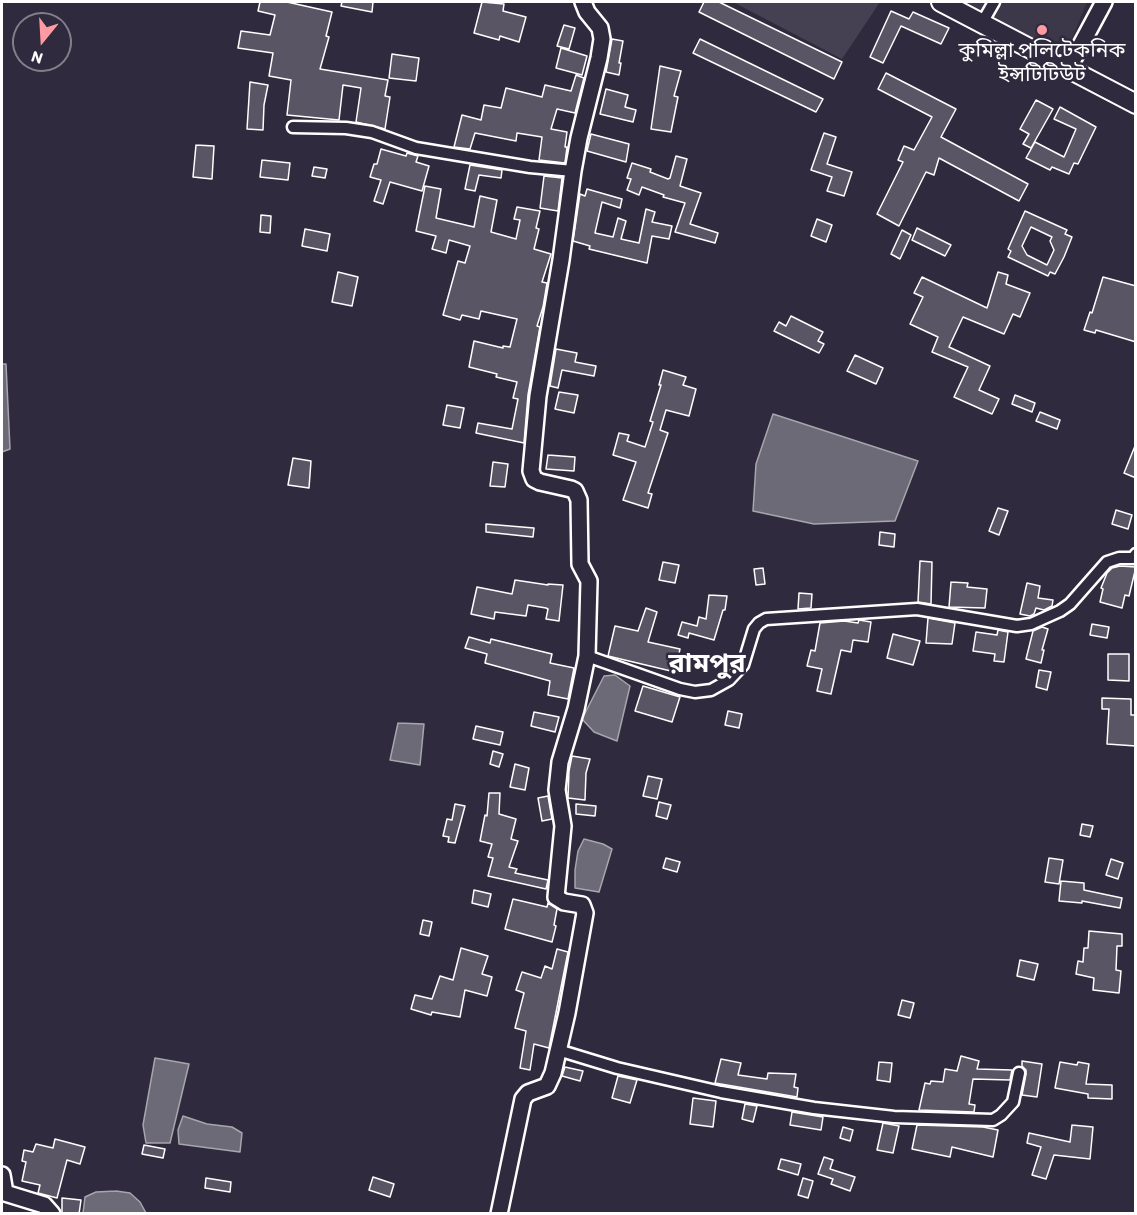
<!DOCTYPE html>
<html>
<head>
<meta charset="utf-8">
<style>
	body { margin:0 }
	#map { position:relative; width:1137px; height:1215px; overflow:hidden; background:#2f2a3d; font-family:Itim,sans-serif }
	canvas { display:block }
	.frame { position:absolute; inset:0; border:3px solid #fff; pointer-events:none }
	.north { position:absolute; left:12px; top:12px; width:60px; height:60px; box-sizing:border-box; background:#2f2a3d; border:2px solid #827f8b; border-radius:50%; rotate:198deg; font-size:16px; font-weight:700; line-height:24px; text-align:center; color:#fff }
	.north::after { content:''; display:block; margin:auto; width:21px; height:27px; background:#ff9aa2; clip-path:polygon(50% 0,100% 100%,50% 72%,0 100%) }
</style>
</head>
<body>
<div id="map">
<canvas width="1137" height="1215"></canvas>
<div class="frame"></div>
<div class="north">N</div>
</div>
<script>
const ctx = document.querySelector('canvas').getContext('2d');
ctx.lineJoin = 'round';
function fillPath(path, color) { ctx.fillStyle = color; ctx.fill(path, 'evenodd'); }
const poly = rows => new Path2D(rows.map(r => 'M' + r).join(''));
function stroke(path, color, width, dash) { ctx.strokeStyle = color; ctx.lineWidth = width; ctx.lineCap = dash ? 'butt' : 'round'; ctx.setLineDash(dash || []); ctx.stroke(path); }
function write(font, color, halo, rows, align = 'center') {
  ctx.font = font + ' Itim,"Noto Sans Bengali",sans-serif'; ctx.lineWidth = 5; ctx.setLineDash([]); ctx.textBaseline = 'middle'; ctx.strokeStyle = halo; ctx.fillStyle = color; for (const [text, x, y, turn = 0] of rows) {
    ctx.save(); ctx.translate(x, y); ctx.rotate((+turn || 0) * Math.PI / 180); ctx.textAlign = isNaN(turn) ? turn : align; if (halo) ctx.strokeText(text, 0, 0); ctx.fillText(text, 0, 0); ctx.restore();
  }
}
const built = poly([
	[953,2,1087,2,1064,58]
]);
const green = poly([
	[733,2,880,2,842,59]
]);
const water = poly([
	[2,364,6,364,10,449,2,452,2,364],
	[773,414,918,461,895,521,814,524,753,511,756,464,773,414],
	[615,675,630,686,617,741,594,732,582,719,604,676,615,675],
	[398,723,424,724,420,765,390,760,398,723],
	[584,839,603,844,612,849,599,892,575,888,575,870,578,851,584,839],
	[155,1058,189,1064,170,1143,146,1143,143,1125,155,1058],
	[183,1116,207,1124,232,1127,242,1133,240,1152,179,1144,178,1130,183,1116],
	[116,1191,130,1193,140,1202,146,1213,83,1213,85,1197,96,1192,116,1191]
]);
const building = poly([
	[260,2,287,2,332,12,326,36,329,37,320,69,388,80,385,96,390,97,385,129,356,122,361,88,343,85,339,120,287,115,291,80,269,76,273,53,238,48,241,31,270,35,275,15,258,11,260,2],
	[342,2,373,2,372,12,341,6,342,2],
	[482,2,504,4,503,11,526,17,519,42,500,36,499,40,474,33,482,2],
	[704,2,719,2,842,62,834,79,699,12,704,2],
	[891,11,909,19,913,12,949,28,941,44,901,26,883,63,870,57,891,11],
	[564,25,575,28,569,49,557,46,564,25],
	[612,39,623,41,619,63,621,63,619,75,606,72,612,39],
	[700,39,823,99,816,112,693,53,700,39],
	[561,48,587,56,582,75,556,68,561,48],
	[392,54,419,58,416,81,389,78,392,54],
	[660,66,681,71,674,96,678,97,671,132,651,129,660,66],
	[886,73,956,109,941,137,1028,184,1019,201,939,158,934,175,926,172,899,226,877,214,903,162,898,160,904,146,914,150,932,117,878,89,886,73],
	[576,75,584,78,575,113,557,109,551,129,567,132,565,147,567,147,565,163,539,160,542,137,517,133,516,141,475,133,470,149,454,147,462,115,481,120,484,105,501,108,506,88,542,97,545,85,571,91,576,75],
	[250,82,268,85,264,105,263,130,247,129,250,82],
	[606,89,628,95,625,107,636,110,633,122,600,114,606,89],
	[1036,100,1053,109,1031,148,1023,144,1029,134,1020,129,1036,100],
	[1060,107,1096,127,1078,164,1074,163,1069,174,1052,167,1050,170,1026,158,1035,142,1064,157,1076,129,1054,119,1060,107],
	[824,133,836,137,827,164,852,172,844,196,827,191,832,177,811,170,824,133],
	[591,134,629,144,626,162,587,151,591,134],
	[196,145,214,146,212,179,193,177,196,145],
	[381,149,406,156,407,153,418,156,416,162,429,166,422,191,390,182,383,204,374,201,381,180,370,177,374,164,377,164,381,149],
	[676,156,687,159,680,186,701,193,690,224,718,233,715,243,675,232,685,203,663,197,664,195,642,187,639,195,627,190,631,179,627,178,632,163,651,169,650,172,668,179,670,178,676,156],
	[262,160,290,163,288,180,260,177,262,160],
	[470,165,502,170,501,178,479,175,475,191,465,189,470,165],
	[314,167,327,169,325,178,312,176,314,167],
	[544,176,562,178,558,211,540,208,544,176],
	[425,186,441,189,436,218,474,227,480,196,497,200,491,232,516,239,520,220,514,219,517,207,540,211,536,228,539,229,534,249,551,254,542,282,547,283,543,307,537,326,540,327,528,395,524,443,476,433,478,423,512,429,518,399,513,398,517,382,496,377,497,374,469,367,474,341,503,348,503,346,510,347,517,319,481,311,479,319,462,315,460,320,443,315,458,261,465,263,470,246,449,240,446,253,432,249,436,236,416,231,425,186],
	[587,189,622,199,620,208,602,202,595,233,613,237,618,218,626,221,621,239,639,243,646,209,655,212,652,222,672,226,669,239,652,236,647,263,589,249,590,246,573,241,580,194,585,196,587,189],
	[1025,211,1067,230,1065,234,1072,237,1064,257,1055,274,1050,272,1048,276,1008,257,1011,251,1008,249,1025,211],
	[1031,227,1052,237,1050,241,1054,250,1047,265,1027,255,1022,246,1031,227],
	[261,215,271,216,270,233,260,232,261,215],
	[817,219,832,225,826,242,811,236,817,219],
	[917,228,951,245,945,256,912,240,917,228],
	[305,229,330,234,327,251,302,246,305,229],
	[902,230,911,235,900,259,891,254,902,230],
	[338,272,358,277,352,306,332,302,338,272],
	[998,272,1008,275,1006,284,1030,293,1020,317,1013,314,1004,334,963,317,949,347,990,366,979,390,999,399,992,414,954,397,968,367,932,352,938,337,910,324,923,297,914,293,922,277,987,308,998,272],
	[1103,277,1136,286,1136,342,1096,330,1095,333,1084,330,1090,312,1092,313,1103,277],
	[791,316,823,332,818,341,824,344,819,353,774,331,779,322,786,326,791,316],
	[556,349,577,353,575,362,596,366,594,376,562,370,558,388,550,386,556,349],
	[855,355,883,368,876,384,847,371,855,355],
	[663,370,686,377,683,385,696,389,689,416,666,410,660,430,668,433,648,493,652,494,648,508,623,500,636,462,613,455,619,433,629,435,627,441,645,447,653,422,650,421,661,385,659,385,663,370],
	[559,392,578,395,574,413,555,409,559,392],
	[1015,395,1035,403,1032,412,1012,404,1015,395],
	[447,405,464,408,460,428,443,425,447,405],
	[1040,412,1060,420,1057,429,1036,421,1040,412],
	[1135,446,1136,446,1136,478,1124,473,1135,446],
	[548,455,575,457,574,471,546,469,548,455],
	[293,458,311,461,309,488,288,485,293,458],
	[493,462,508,464,505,487,490,486,493,462],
	[998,508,1008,511,999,535,989,531,998,508],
	[1116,510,1132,515,1128,529,1112,524,1116,510],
	[486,524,534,528,533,537,486,532,486,524],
	[880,532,895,534,894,547,879,545,880,532],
	[920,561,932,562,931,604,918,602,920,561],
	[663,562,679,565,675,583,659,580,663,562],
	[1120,566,1136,567,1129,596,1125,595,1122,608,1100,602,1103,589,1101,588,1107,573,1112,568,1120,566],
	[763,568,765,584,756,585,754,569,763,568],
	[515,580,548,585,548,584,563,585,559,621,546,619,548,609,546,608,528,605,526,616,495,612,494,619,471,614,477,587,512,594,515,580],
	[951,582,968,583,967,587,987,589,985,608,949,607,951,582],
	[1027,583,1040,586,1038,598,1053,600,1052,606,1044,610,1036,608,1034,614,1030,616,1020,614,1027,583],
	[799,593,812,594,811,608,798,609,799,593],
	[709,595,727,596,725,610,723,610,714,640,689,633,688,638,678,635,682,622,697,626,699,617,706,619,709,595],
	[646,608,657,612,648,642,680,649,675,672,608,656,615,626,638,631,646,608],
	[928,618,955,623,952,644,926,643,928,618],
	[859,620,871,622,868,642,853,640,851,652,841,650,831,694,817,691,822,669,807,666,811,650,815,651,820,623,844,621,858,623,859,620],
	[1092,624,1109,627,1107,638,1090,635,1092,624],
	[1042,627,1048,629,1042,650,1044,650,1041,663,1026,659,1033,631,1042,627],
	[998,630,1008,632,1004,662,994,661,995,654,973,651,976,632,997,635,998,630],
	[893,634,920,641,913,665,887,658,893,634],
	[469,637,490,643,491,639,552,654,550,663,574,668,568,699,548,695,550,681,485,663,487,654,465,648,469,637],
	[1108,654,1129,654,1129,681,1108,680,1108,654],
	[1039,670,1051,672,1047,690,1036,687,1039,670],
	[643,686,680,697,672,722,635,711,643,686],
	[1102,698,1131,699,1131,715,1136,715,1136,746,1107,744,1109,709,1102,709,1102,698],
	[728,711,742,714,739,728,725,725,728,711],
	[534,712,559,717,555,732,531,726,534,712],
	[476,726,503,732,500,745,473,739,476,726],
	[493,751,503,754,499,767,490,764,493,751],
	[572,756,590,759,586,773,585,800,568,798,569,771,572,756],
	[515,764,529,768,525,790,510,787,515,764],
	[648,776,662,779,657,799,643,796,648,776],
	[489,793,500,793,499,814,516,819,511,839,518,841,509,867,517,869,515,873,548,880,546,889,488,876,493,858,488,857,492,844,480,841,485,815,487,816,489,793],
	[548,796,552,819,542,821,538,798,548,796],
	[659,802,671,805,667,819,656,816,659,802],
	[455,804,465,806,455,843,448,842,449,837,443,836,447,819,452,820,455,804],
	[576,804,596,806,595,816,576,814,576,804],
	[1082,824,1093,826,1090,837,1080,835,1082,824],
	[666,858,680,862,677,872,663,868,666,858],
	[1049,858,1063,860,1059,884,1045,882,1049,858],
	[1111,859,1123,863,1118,879,1106,875,1111,859],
	[1061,881,1084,883,1084,890,1122,898,1120,908,1082,901,1082,903,1059,901,1061,881],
	[474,890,491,894,488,907,472,903,474,890],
	[513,899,547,907,548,903,557,909,554,925,556,926,552,942,505,929,513,899],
	[423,920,432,922,429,936,420,934,423,920],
	[1089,931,1122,934,1122,946,1117,946,1116,970,1121,971,1119,993,1093,990,1094,978,1076,974,1078,961,1083,962,1084,948,1088,948,1089,931],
	[461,948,488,956,482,974,492,977,487,996,465,990,460,1017,432,1012,431,1015,411,1009,415,995,432,999,440,976,453,980,461,948],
	[557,949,568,952,549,1048,534,1044,530,1070,520,1068,526,1031,515,1028,524,993,516,990,522,972,541,978,545,966,552,969,557,949],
	[1020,960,1038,964,1034,980,1017,976,1020,960],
	[902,1000,914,1003,910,1018,898,1015,902,1000],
	[961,1056,979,1061,977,1069,1012,1070,1010,1080,973,1079,969,1104,975,1105,974,1112,919,1110,925,1083,930,1084,931,1081,943,1082,945,1069,957,1071,961,1056],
	[721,1059,741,1063,738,1075,767,1079,768,1073,796,1074,794,1087,798,1088,797,1097,715,1083,721,1059],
	[1022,1061,1042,1064,1037,1097,1022,1095,1026,1074,1026,1070,1022,1066,1022,1061],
	[879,1062,892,1063,890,1082,877,1080,879,1062],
	[1060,1062,1077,1065,1078,1062,1089,1064,1086,1084,1112,1085,1112,1099,1088,1098,1088,1094,1055,1088,1060,1062],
	[565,1067,583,1071,580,1081,562,1076,565,1067],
	[618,1076,637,1080,630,1103,612,1098,618,1076],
	[693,1098,716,1101,713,1127,690,1124,693,1098],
	[745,1104,757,1106,753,1122,742,1119,745,1104],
	[792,1112,823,1117,821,1130,790,1125,792,1112],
	[883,1123,899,1126,893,1153,877,1150,883,1123],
	[917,1125,983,1127,998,1130,993,1157,952,1147,950,1157,912,1149,917,1125],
	[1072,1125,1093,1127,1090,1159,1054,1155,1046,1179,1032,1175,1041,1147,1027,1143,1029,1133,1070,1142,1072,1125],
	[843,1127,853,1130,850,1141,840,1138,843,1127],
	[55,1139,85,1147,80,1164,67,1160,57,1198,38,1193,40,1185,22,1181,26,1162,22,1161,24,1150,33,1152,36,1144,53,1148,55,1139],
	[144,1145,165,1149,163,1158,142,1154,144,1145],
	[824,1157,833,1160,830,1169,855,1177,850,1191,831,1184,833,1179,818,1174,824,1157],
	[781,1159,801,1164,798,1175,778,1169,781,1159],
	[373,1177,394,1184,390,1197,369,1190,373,1177],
	[206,1178,231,1182,230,1192,205,1188,206,1178],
	[803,1178,813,1181,808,1198,798,1195,803,1178],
	[62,1198,81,1200,79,1214,62,1214,62,1198]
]);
const minor = poly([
	[982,23,994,2],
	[293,127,346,128,372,132,416,148,530,167,573,171],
	[587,656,680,689,695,692,711,690,729,680,743,665,754,629,759,623,766,619,917,609,1017,626,1031,624,1060,611,1070,604,1107,562,1119,558,1133,558,1136,554],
	[558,1050,617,1068,721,1092,814,1108,894,1117,993,1120,1001,1115,1013,1102,1019,1073]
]);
const secondary = poly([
	[1068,69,1104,2],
	[2,1175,5,1193,44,1205,52,1214],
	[499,1214,523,1099,528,1093,547,1086,553,1073,567,1013,585,913,582,905,564,902,556,897,563,826,557,790,560,762,576,709,587,656,589,581,580,564,579,500,575,491,571,489,540,482,534,479,531,471,538,396,561,260,573,171,579,138,599,58,602,39,600,28,587,12,583,2]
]);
const primary = poly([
	[941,2,1136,104]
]);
const markers = [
	[1042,30,6,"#ff9aa2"]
];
const poiNames = [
	["কুমিল্লা পলিটেকনিক",1042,52],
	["ইন্সটিটিউট",1042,76]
];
const districtNames = [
	["রামপুর",707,665]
];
fillPath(built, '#3c3749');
fillPath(green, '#464152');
fillPath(water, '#6d6a77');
stroke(water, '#a7a6ad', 1.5);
fillPath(building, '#595564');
stroke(building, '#fff', 1.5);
stroke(minor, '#fff', 15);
stroke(secondary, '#fff', 20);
stroke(primary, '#fff', 22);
stroke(minor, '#2f2a3d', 10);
stroke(secondary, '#2f2a3d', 15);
stroke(primary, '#2f2a3d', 18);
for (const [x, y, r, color] of markers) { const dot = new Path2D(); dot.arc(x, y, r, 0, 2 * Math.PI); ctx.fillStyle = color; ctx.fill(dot); stroke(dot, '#2f2a3d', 2); }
write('21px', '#fff', '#2f2a3d', poiNames);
write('bold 27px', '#fff', '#2f2a3d', districtNames);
</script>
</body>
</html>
